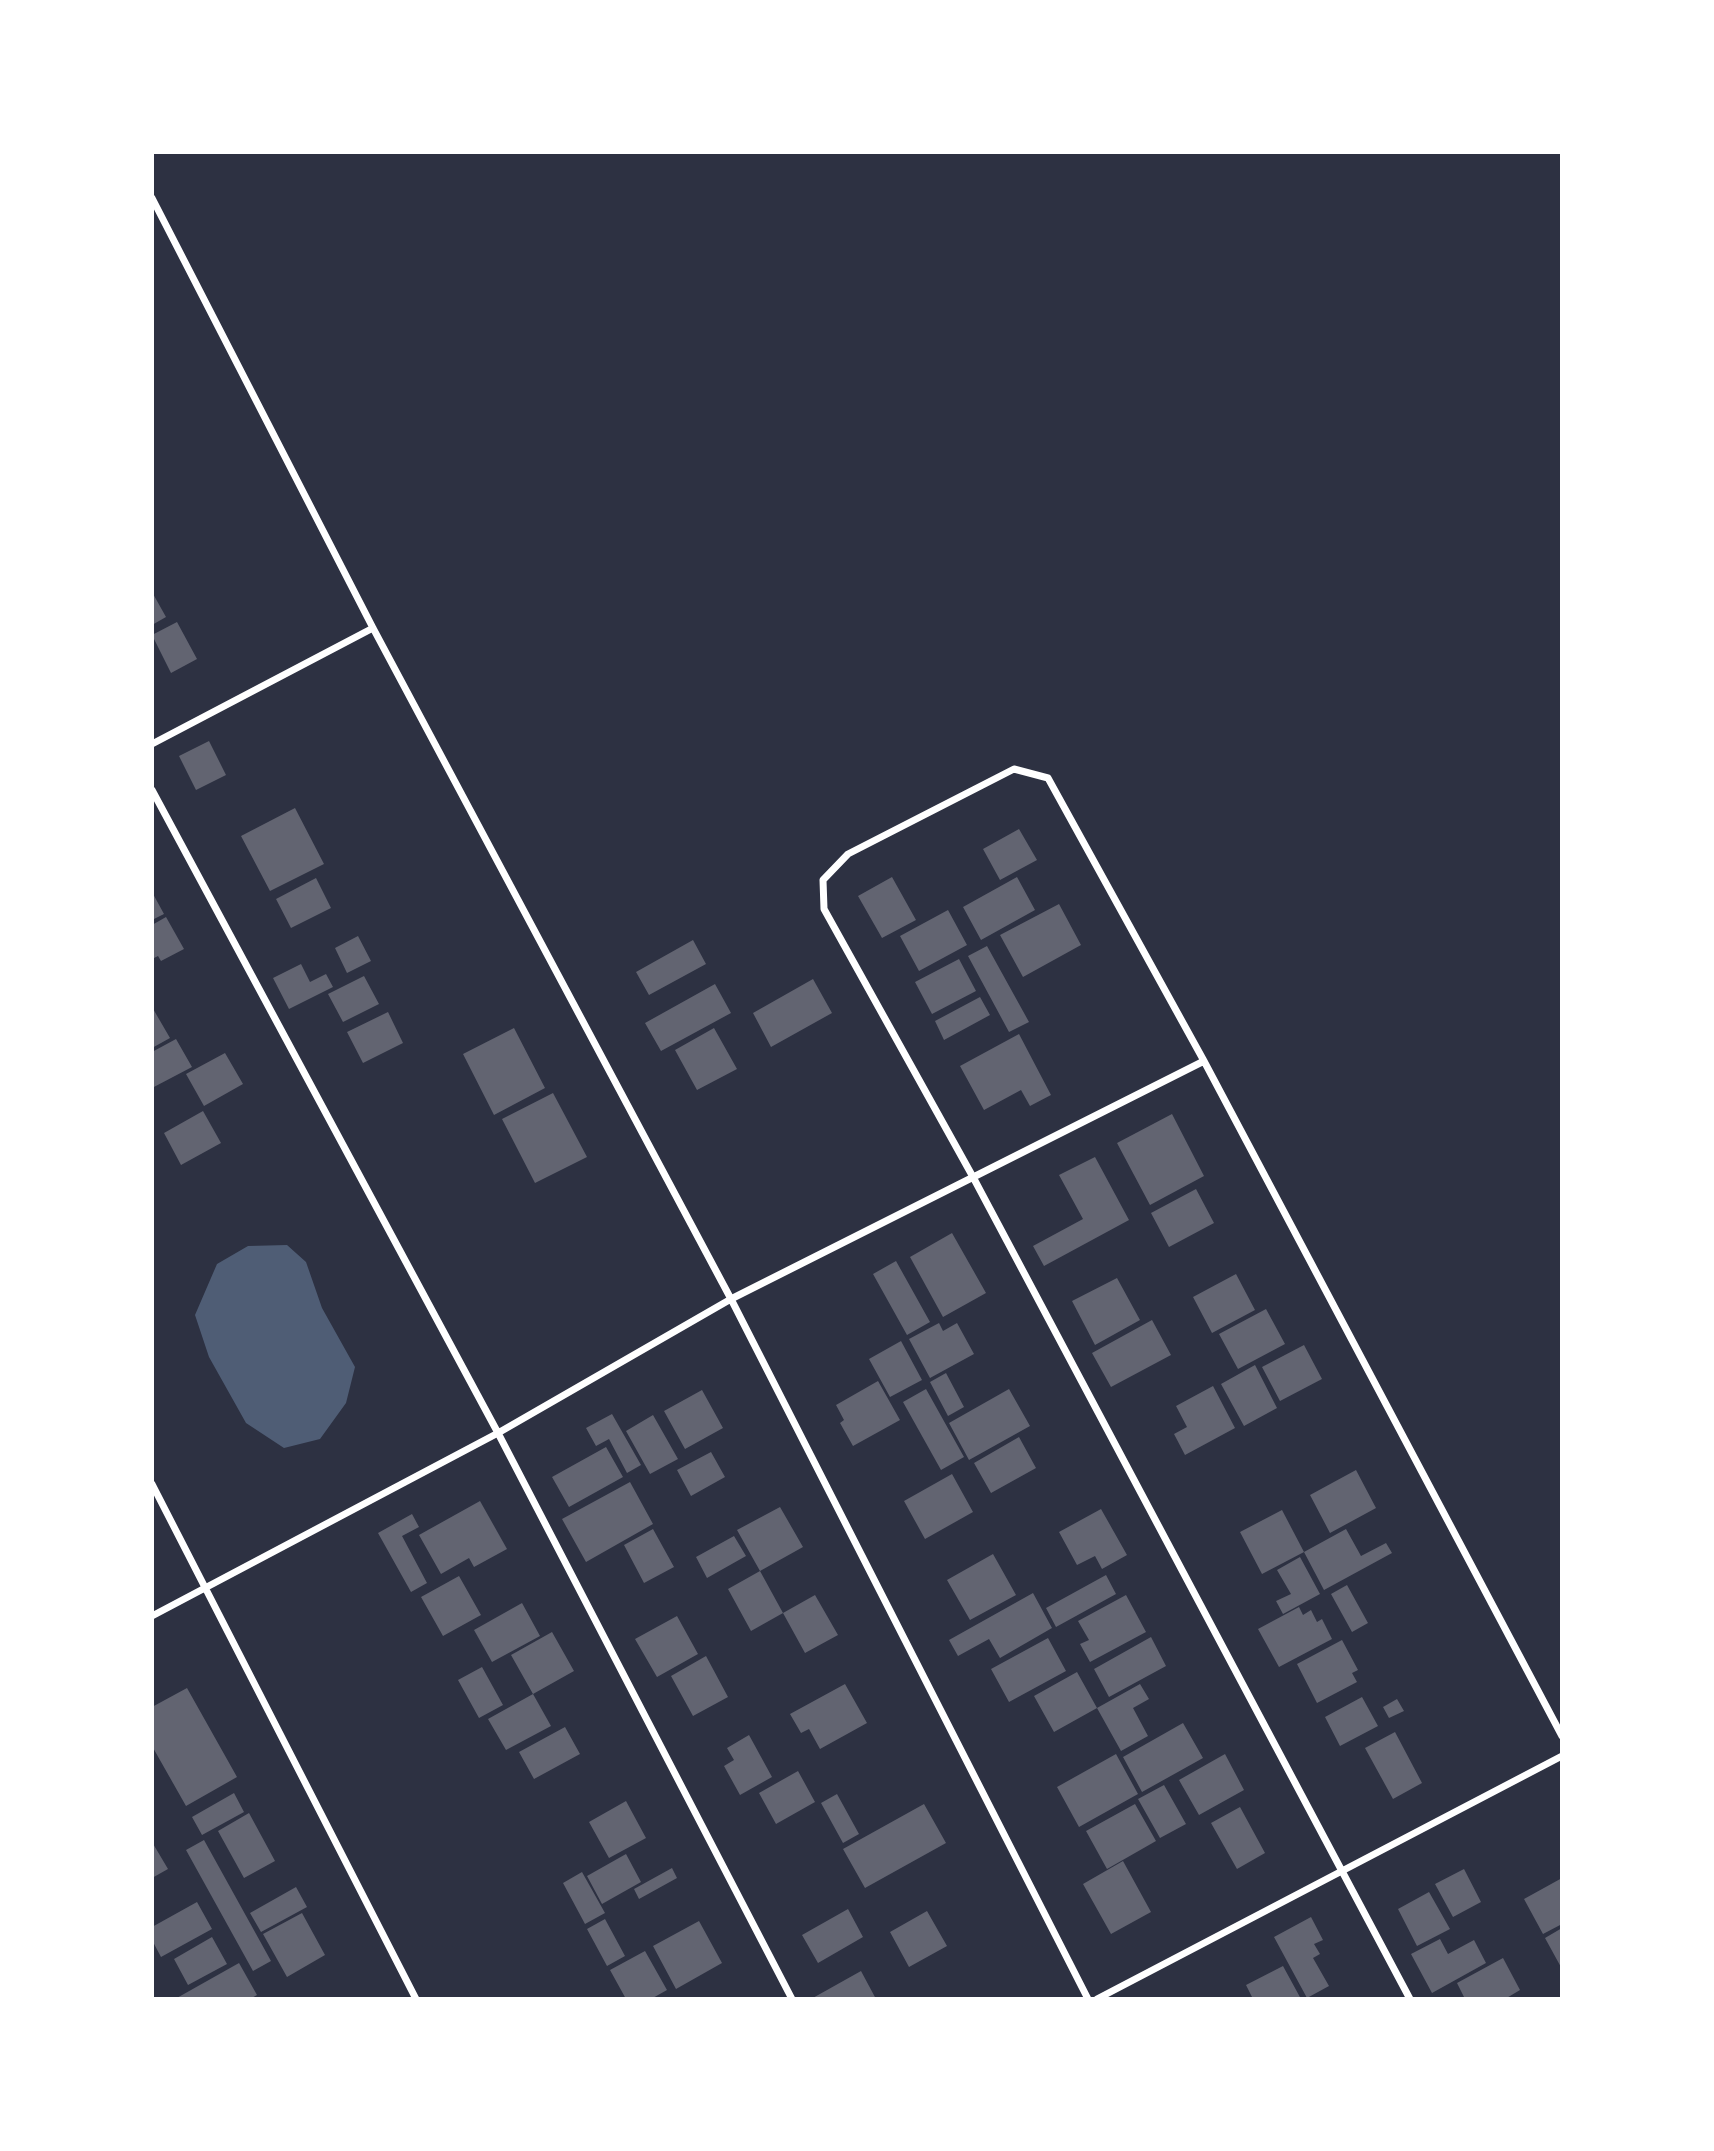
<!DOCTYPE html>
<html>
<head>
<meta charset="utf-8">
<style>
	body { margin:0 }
	#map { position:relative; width:1714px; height:2151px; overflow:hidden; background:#2d3142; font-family:"Varela Round",sans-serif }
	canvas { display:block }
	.frame { position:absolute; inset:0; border:154px solid #fff; pointer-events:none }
</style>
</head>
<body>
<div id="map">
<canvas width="1714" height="2151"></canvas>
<div class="frame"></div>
</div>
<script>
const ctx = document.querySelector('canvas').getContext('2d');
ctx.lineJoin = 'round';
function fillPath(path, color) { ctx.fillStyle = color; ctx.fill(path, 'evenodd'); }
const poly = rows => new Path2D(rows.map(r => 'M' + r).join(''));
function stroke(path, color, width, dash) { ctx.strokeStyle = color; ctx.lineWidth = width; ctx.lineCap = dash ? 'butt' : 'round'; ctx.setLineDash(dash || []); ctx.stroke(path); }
const water = poly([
	[287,1245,306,1262,322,1308,355,1367,346,1403,320,1439,284,1448,246,1423,209,1357,195,1315,217,1264,248,1246]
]);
const building = poly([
	[152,592,166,617,152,625],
	[177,622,197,659,171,673,152,635],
	[209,741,226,775,196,790,179,756],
	[295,808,324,864,270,891,241,836],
	[1019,829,1037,860,1000,880,983,849],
	[892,877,916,920,882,938,858,896],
	[1017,877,1035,910,981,940,963,907],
	[316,878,331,908,291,928,276,899],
	[152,892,164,914,152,920],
	[1059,904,1081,945,1023,977,1000,935],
	[948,910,967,945,919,971,900,936],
	[166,917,184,949,161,961,158,956,152,959,152,925],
	[358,936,371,961,347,973,335,948],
	[693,940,706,964,649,995,636,972],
	[987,946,1029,1022,1009,1032,968,956],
	[959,959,976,991,932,1014,915,982],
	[301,964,310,982,326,974,333,987,289,1009,273,978],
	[364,976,379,1004,343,1022,328,994],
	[813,979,832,1013,771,1047,753,1013],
	[715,984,731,1013,661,1051,645,1023],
	[980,997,990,1015,944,1040,935,1021],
	[152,1007,170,1038,152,1048],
	[388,1012,403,1043,363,1063,347,1032],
	[514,1028,545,1088,494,1115,463,1054],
	[714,1028,737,1069,697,1090,675,1050],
	[1019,1034,1051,1095,1030,1106,1021,1090,984,1110,960,1066],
	[176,1039,192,1067,152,1088,152,1052],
	[225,1053,243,1084,204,1106,186,1074],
	[553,1093,587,1157,535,1183,502,1119],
	[203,1111,221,1143,181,1165,164,1133],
	[1172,1114,1204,1176,1150,1205,1117,1143],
	[1095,1157,1129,1220,1044,1266,1033,1246,1083,1219,1059,1175],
	[1196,1189,1214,1223,1169,1247,1151,1213],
	[952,1233,986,1293,943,1317,910,1257],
	[896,1261,930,1322,907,1335,873,1274],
	[1236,1274,1255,1310,1212,1333,1193,1297],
	[1117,1278,1140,1320,1095,1345,1072,1301],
	[1266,1309,1285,1344,1238,1369,1219,1334],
	[1152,1320,1171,1355,1111,1387,1092,1353],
	[939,1323,943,1331,957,1323,974,1354,930,1378,909,1339],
	[901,1341,922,1380,890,1397,869,1359],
	[1304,1345,1322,1379,1280,1401,1262,1367],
	[1255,1365,1277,1408,1244,1426,1221,1384],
	[946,1373,964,1407,948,1416,930,1382],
	[878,1381,900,1420,853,1446,840,1423,844,1420,836,1405],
	[1213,1386,1235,1428,1185,1455,1174,1434,1187,1427,1176,1406],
	[926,1389,964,1457,941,1470,903,1402],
	[1009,1389,1030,1426,969,1460,949,1423],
	[702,1390,723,1428,685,1449,664,1411],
	[612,1414,641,1465,627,1473,609,1439,596,1446,586,1428],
	[653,1415,678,1459,650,1474,626,1431],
	[1019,1437,1036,1468,991,1493,974,1463],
	[606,1447,623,1477,569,1507,552,1477],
	[711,1452,725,1477,691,1496,677,1470],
	[1356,1470,1376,1508,1330,1533,1310,1495],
	[952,1474,973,1512,925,1539,904,1501],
	[630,1482,653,1524,586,1562,562,1519],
	[480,1501,507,1549,474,1567,469,1558,441,1574,419,1535],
	[780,1507,803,1547,760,1571,783,1613,751,1631,728,1589,760,1571,737,1530],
	[1101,1509,1127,1555,1102,1569,1095,1556,1077,1565,1059,1532],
	[1282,1510,1304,1552,1262,1574,1240,1532],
	[412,1514,419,1527,402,1536,427,1583,411,1592,378,1533],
	[653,1529,674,1567,644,1583,624,1545],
	[1346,1529,1361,1556,1386,1543,1392,1553,1324,1590,1304,1552],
	[734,1536,746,1556,707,1578,696,1557],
	[993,1554,1016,1595,970,1620,947,1580],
	[1300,1557,1320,1594,1283,1614,1276,1601,1291,1594,1277,1570],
	[1106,1575,1116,1594,1056,1627,1046,1608],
	[459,1576,481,1615,443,1636,421,1597],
	[1347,1585,1368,1623,1352,1632,1331,1594],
	[1033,1593,1052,1628,1000,1658,989,1639,958,1656,949,1640],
	[815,1595,838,1635,805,1653,783,1613],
	[1126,1595,1146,1632,1090,1662,1080,1644,1089,1640,1078,1621],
	[522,1603,540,1636,492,1662,474,1630],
	[1299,1607,1303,1615,1311,1610,1317,1622,1322,1619,1332,1639,1279,1667,1258,1629],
	[677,1616,698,1654,657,1677,635,1639],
	[552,1632,574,1671,533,1694,551,1726,506,1750,488,1719,533,1694,511,1655],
	[1151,1637,1166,1666,1109,1697,1094,1669],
	[1048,1638,1066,1671,1009,1702,991,1669],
	[1342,1640,1358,1670,1352,1673,1357,1682,1317,1703,1297,1664],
	[706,1656,728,1697,693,1716,671,1676],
	[482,1667,503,1705,479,1718,458,1680],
	[1077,1672,1097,1708,1054,1732,1034,1696],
	[845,1684,867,1723,820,1749,809,1729,801,1733,790,1714],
	[1140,1684,1149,1699,1133,1708,1148,1736,1121,1751,1097,1708],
	[187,1688,237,1777,186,1806,152,1746,152,1707],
	[1362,1697,1378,1726,1340,1746,1325,1717],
	[1397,1699,1404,1711,1389,1718,1383,1707],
	[1183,1723,1203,1758,1142,1792,1123,1757],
	[565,1727,580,1754,534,1779,519,1752],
	[1395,1732,1422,1783,1393,1799,1365,1748],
	[749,1735,772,1777,740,1795,724,1766,734,1760,727,1748],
	[1116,1754,1138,1794,1079,1827,1057,1787],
	[1225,1754,1244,1790,1199,1815,1179,1780],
	[798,1771,815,1802,776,1824,759,1793],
	[1164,1785,1186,1824,1160,1838,1138,1799],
	[234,1793,244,1812,202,1835,192,1817],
	[837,1794,859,1834,843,1843,821,1803],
	[626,1801,646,1838,609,1858,589,1822],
	[924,1804,946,1843,865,1888,843,1849],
	[1135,1804,1156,1841,1107,1869,1086,1831],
	[1240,1807,1265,1853,1237,1869,1211,1823],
	[249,1813,275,1861,244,1878,218,1831],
	[204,1840,271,1961,253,1971,186,1850],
	[152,1842,168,1869,152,1878],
	[626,1854,641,1882,602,1904,587,1876],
	[1123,1861,1151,1912,1111,1934,1083,1884],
	[672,1868,677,1878,639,1899,634,1889],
	[1464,1869,1481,1902,1453,1917,1435,1884],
	[582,1872,605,1913,585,1924,563,1883],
	[1562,1878,1562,1924,1543,1934,1524,1899],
	[296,1887,307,1907,261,1932,250,1913],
	[1429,1892,1450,1929,1417,1946,1398,1909],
	[197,1902,212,1929,161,1957,152,1940,152,1927],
	[848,1909,863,1937,818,1963,802,1935],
	[927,1911,947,1946,909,1967,890,1932],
	[302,1913,325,1955,287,1977,263,1934],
	[1311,1917,1323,1940,1314,1944,1320,1954,1313,1958,1329,1986,1307,1998,1274,1937],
	[605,1919,625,1956,607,1966,587,1929],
	[699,1921,722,1963,676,1989,653,1946],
	[1562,1928,1562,1969,1545,1938],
	[212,1937,227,1964,188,1985,174,1959],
	[1440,1939,1448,1954,1474,1940,1486,1963,1432,1993,1411,1954],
	[645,1951,667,1990,651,1999,626,1999,610,1970],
	[1503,1958,1520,1990,1505,1999,1465,1999,1457,1983],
	[239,1963,257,1995,250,1999,175,1999],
	[1283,1966,1301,1999,1253,1999,1246,1985],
	[861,1971,876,1999,811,1999]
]);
const minor = poly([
	[152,198,373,628,731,1299,1088,1999],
	[152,744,373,628],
	[152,790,498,1433,792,1999],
	[152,1484,416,1999],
	[152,1616,498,1433,731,1299,1204,1061],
	[1097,1999,1562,1756],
	[1410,1999,973,1177,824,909,823,880,848,854,1014,769,1048,778,1204,1061,1562,1736]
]);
fillPath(water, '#4f5d75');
fillPath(building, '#626471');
stroke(minor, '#fff', 7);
</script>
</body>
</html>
